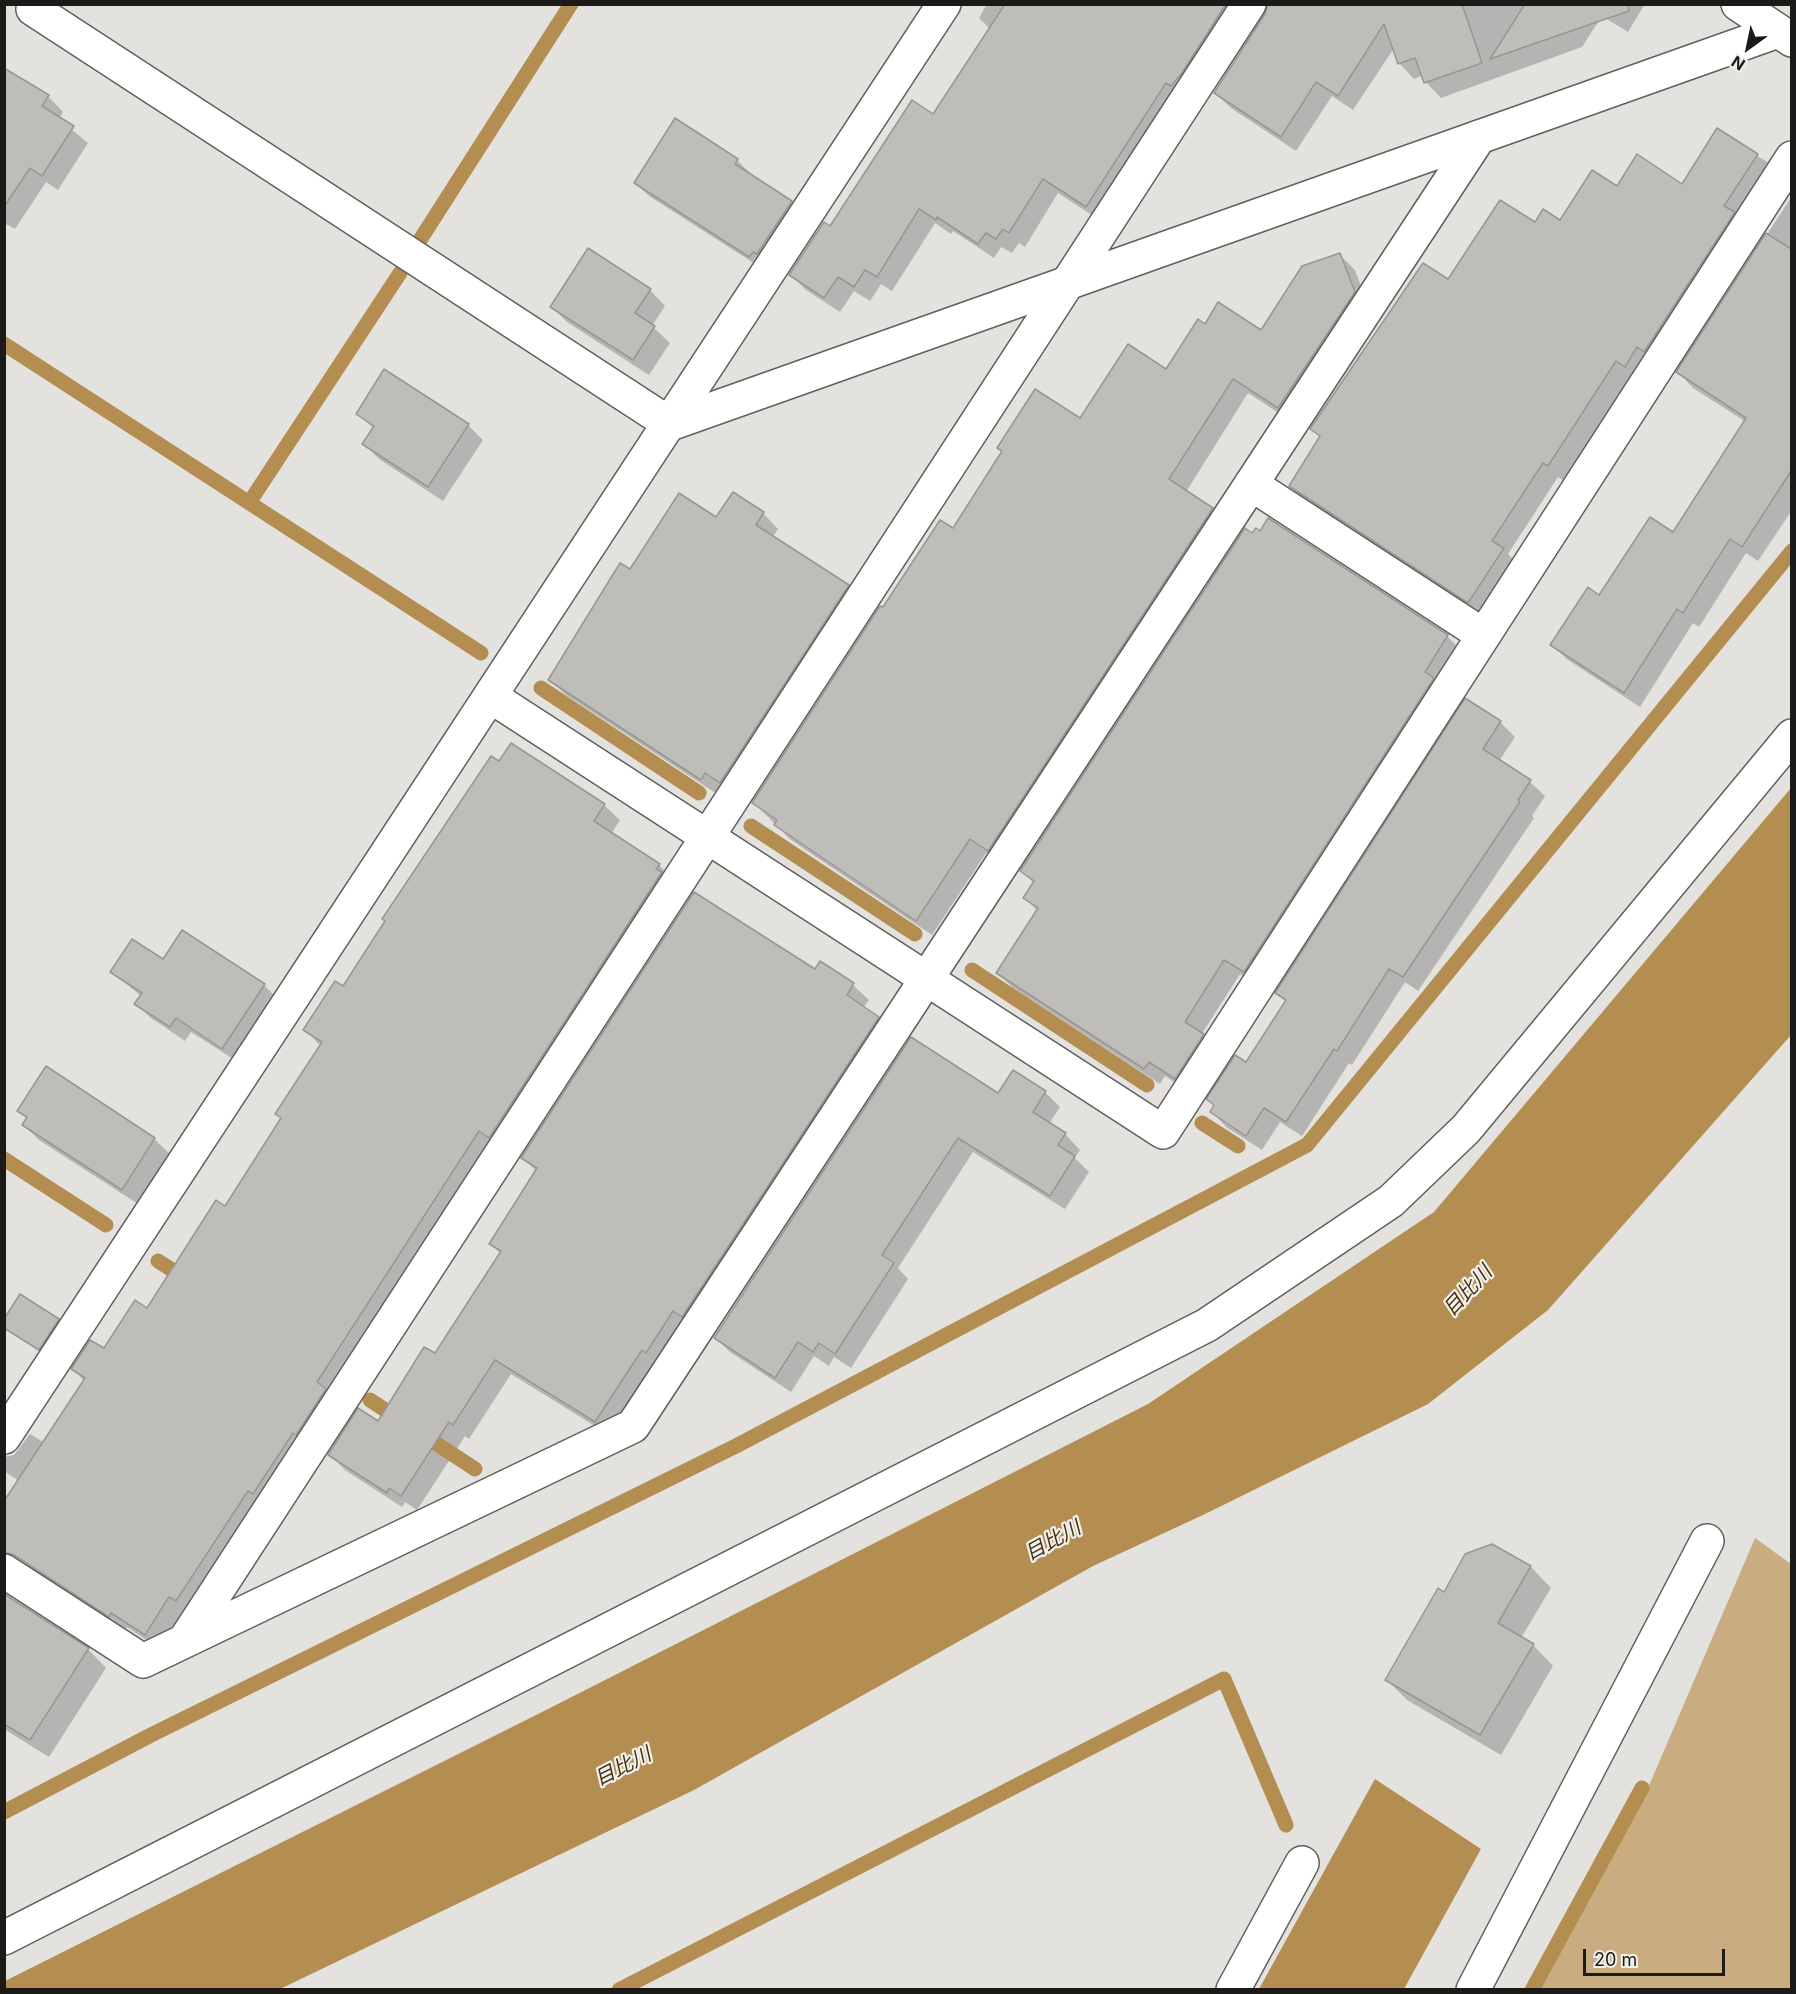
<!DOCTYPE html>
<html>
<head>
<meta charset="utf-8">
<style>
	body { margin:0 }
	#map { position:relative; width:1796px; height:1994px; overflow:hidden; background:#e4e2df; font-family:Inter,sans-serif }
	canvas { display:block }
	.frame { position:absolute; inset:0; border:6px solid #1b1a19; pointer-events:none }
	.north { position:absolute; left:1718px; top:18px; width:60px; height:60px; -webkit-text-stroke:4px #f2f0ec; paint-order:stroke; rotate:213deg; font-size:16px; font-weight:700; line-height:24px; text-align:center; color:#1b1a19 }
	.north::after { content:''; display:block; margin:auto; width:21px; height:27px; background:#1b1a19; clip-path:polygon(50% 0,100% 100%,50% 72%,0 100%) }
	.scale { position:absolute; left:1583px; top:1949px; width:142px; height:27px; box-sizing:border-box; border:3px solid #1b1a19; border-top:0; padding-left:8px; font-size:18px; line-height:21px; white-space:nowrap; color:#1b1a19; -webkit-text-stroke:4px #f2f0ec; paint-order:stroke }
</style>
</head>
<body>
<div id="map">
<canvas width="1796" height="1994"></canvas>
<div class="frame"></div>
<div class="north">N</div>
<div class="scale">20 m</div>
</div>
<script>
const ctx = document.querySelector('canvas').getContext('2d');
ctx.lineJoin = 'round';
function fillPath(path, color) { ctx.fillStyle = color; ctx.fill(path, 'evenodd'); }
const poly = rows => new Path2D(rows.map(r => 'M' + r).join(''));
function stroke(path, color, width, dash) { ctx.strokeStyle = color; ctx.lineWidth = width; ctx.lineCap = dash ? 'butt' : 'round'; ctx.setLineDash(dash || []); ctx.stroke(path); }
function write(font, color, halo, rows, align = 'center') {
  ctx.font = font + ' Inter,"Noto Sans JP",sans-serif'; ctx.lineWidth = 4.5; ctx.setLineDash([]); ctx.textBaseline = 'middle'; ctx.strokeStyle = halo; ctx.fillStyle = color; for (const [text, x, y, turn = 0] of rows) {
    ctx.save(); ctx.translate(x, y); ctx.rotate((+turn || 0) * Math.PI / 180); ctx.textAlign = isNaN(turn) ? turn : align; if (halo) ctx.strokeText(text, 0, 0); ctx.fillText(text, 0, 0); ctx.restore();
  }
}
const green = poly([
	[1755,1538,1791,1564,1791,1989,1539,1989,1651,1781]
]);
const water = poly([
	[1791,788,1791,1035,1548,1310,1428,1404,1203,1515,1093,1566,694,1790,280,1989,5,1989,5,1981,552,1707,1148,1404,1434,1212],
	[1375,1779,1481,1849,1404,1989,1259,1989]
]);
const shadow = poly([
	[987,4,1253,4,1101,221,1058,193,1025,247,1019,243,1012,253,1001,247,994,258,953,231,951,234,935,223,892,291,881,284,870,301,854,291,840,312,806,290,791,275,934,116,990,29,979,18],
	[1269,4,1645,4,1628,32,1602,16,1582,47,1441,98,1426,82,1423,75,1414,79,1399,63,1394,48,1353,110,1332,96,1296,151,1231,108,1215,93],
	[4,90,48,96,63,112,59,119,88,143,58,190,46,182,15,229,4,223],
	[676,120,737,160,751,174,749,176,791,203,805,216,763,269,649,196,635,182],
	[1717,130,1767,162,1782,177,1640,380,1631,375,1563,480,1558,477,1508,554,1518,565,1484,617,1305,501,1290,486,1321,438,1312,429,1449,282,1535,224,1560,222,1617,188,1683,186],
	[1792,196,1792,510,1758,561,1746,553,1699,627,1693,623,1640,707,1568,660,1552,645,1600,597,1674,535,1746,422,1693,388,1678,372],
	[1340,255,1355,270,1369,308,1294,423,1248,393,1186,492,1212,509,1227,524,1004,865,986,853,932,935,791,840,754,803,883,609,954,531,1003,452,998,448,1081,420,1166,371,1206,326,1261,332],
	[650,290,665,306,652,326,670,343,649,375,567,322,552,307],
	[358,414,468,425,483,440,443,501,379,459,364,444,374,429],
	[763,513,778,529,772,538,848,586,863,602,717,794,566,695,550,680,630,571,717,519],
	[1447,636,1462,651,1260,987,1240,974,1201,1035,1218,1051,1191,1093,1165,1076,1160,1084,1013,988,998,973,1038,911,1024,898,1034,883,1021,871],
	[1500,722,1515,737,1499,761,1530,782,1545,796,1532,816,1534,818,1418,991,1405,982,1352,1065,1349,1063,1302,1136,1280,1122,1262,1150,1226,1127,1212,1112,1215,1106,1208,1099,1247,1064,1286,1002,1277,993],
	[604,805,620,820,611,834,659,865,674,880,160,1649,127,1627,125,1631,39,1575,24,1560,19,1481,4,1471,4,1457,14,1455,30,1434,45,1443,85,1382,73,1369,104,1350,147,1310,226,1208,282,1119,277,1114,321,1046,305,1030,344,988],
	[164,961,264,985,279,1000,238,1062,191,1032,185,1041,151,1018,136,1004,141,996,112,972],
	[820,963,853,985,869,1000,863,1008,893,1033,611,1436,511,1374,469,1439,465,1436,417,1510,405,1502,402,1507,345,1470,330,1455,378,1423,435,1355,501,1254,491,1244,537,1172,523,1158,815,972],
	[46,1069,154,1139,170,1154,138,1204,39,1140,24,1125,27,1119,19,1111],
	[1045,1092,1060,1107,1049,1124,1065,1134,1080,1150,1075,1158,1089,1172,1065,1209,973,1152,898,1268,908,1279,851,1368,834,1357,829,1366,814,1356,791,1392,730,1352,715,1337,999,1095],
	[58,1320,65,1328,47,1356,4,1328],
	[1492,1545,1531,1567,1551,1588,1521,1638,1533,1645,1553,1666,1501,1755,1407,1700,1386,1679,1444,1594],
	[4,1595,88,1649,106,1668,49,1757,4,1729]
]);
const stream = poly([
	[420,240,571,4],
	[4,344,481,653],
	[249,503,400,273],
	[541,688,699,793],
	[751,826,915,934],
	[972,970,1147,1085],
	[1202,1123,1238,1146],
	[4,1159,106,1225],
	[158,1261,188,1280],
	[370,1400,475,1469],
	[4,1812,151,1735,736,1446,1307,1145,1792,551],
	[619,1990,1224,1679,1286,1825],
	[1532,1990,1642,1788]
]);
const building = poly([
	[1005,4,1226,4,1182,73,1171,86,1166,83,1086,207,1043,179,1009,233,1003,229,996,239,986,233,978,244,937,217,936,220,919,209,877,277,865,270,854,287,838,277,824,298,789,275,824,222,830,226,912,100,933,114,1005,4],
	[1268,4,1462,4,1482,63,1424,83,1415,58,1398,64,1384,24,1338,96,1316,82,1281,137,1214,93,1265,14,1268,4],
	[1525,4,1628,4,1629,11,1490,59,1525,4],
	[4,68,49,95,42,106,74,126,42,176,30,168,4,207,4,68],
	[675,118,738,159,735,164,792,201,757,254,753,252,749,257,634,183,675,118],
	[1717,128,1758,154,1724,206,1735,212,1644,352,1637,347,1625,367,1616,361,1548,466,1543,463,1492,541,1504,548,1468,603,1289,486,1320,436,1310,429,1423,263,1448,279,1500,200,1535,222,1543,209,1560,220,1592,170,1617,186,1637,154,1682,184,1717,128],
	[1766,233,1791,249,1791,471,1742,547,1730,539,1683,613,1677,609,1624,693,1550,645,1588,587,1599,595,1650,517,1673,532,1746,418,1676,372,1766,233],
	[588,248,651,289,635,313,655,326,633,360,550,307,588,248],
	[1340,253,1355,292,1278,408,1233,379,1169,479,1213,508,988,851,970,839,916,921,774,825,777,820,752,803,880,606,883,607,940,520,953,528,1002,451,997,448,1035,389,1080,418,1128,344,1166,369,1198,319,1205,324,1218,302,1261,330,1302,266,1340,253],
	[384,369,469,424,428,487,362,444,374,426,356,414,384,369],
	[733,492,764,512,756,525,849,585,720,783,705,773,701,780,548,680,620,563,630,569,679,493,716,517,733,492],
	[1268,518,1448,635,1425,672,1434,678,1244,972,1224,960,1185,1022,1204,1034,1175,1079,1149,1062,1144,1069,996,973,1038,908,1023,898,1034,881,1020,871,1245,528,1252,533,1256,528,1260,531,1268,518],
	[1465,698,1501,721,1483,749,1531,780,1518,800,1520,802,1403,977,1389,969,1337,1051,1334,1049,1286,1122,1264,1108,1246,1136,1210,1112,1214,1105,1206,1099,1235,1055,1246,1062,1286,1000,1275,993,1465,698],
	[511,743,605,804,594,821,660,864,656,869,662,872,489,1138,479,1131,317,1382,326,1389,296,1435,293,1433,253,1494,248,1491,176,1601,169,1597,145,1635,111,1613,109,1617,14,1555,4,1552,4,1501,85,1378,71,1369,90,1340,104,1348,135,1300,147,1308,216,1200,225,1206,281,1118,275,1114,322,1042,303,1030,335,981,343,986,385,921,382,919,491,756,499,761,511,743],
	[694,892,815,969,820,961,854,983,847,995,879,1017,682,1317,673,1311,646,1353,642,1350,595,1422,495,1360,453,1425,449,1422,401,1496,389,1488,387,1493,328,1455,358,1408,378,1421,424,1347,435,1353,501,1251,489,1244,537,1168,521,1158,694,892],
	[182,930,265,984,222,1049,176,1018,170,1027,134,1004,142,993,110,972,132,939,163,959,182,930],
	[911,1037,998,1093,1013,1070,1046,1091,1033,1112,1066,1133,1058,1145,1075,1156,1050,1196,958,1138,882,1255,894,1263,835,1354,819,1343,813,1352,798,1342,775,1378,714,1338,911,1037],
	[46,1066,155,1138,122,1190,22,1125,27,1117,17,1111,46,1066],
	[20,1294,59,1319,39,1350,4,1328,4,1319,20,1294],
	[1492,1544,1531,1566,1498,1623,1534,1644,1480,1735,1385,1680,1438,1588,1444,1592,1465,1554,1492,1544],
	[4,1594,89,1648,30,1740,4,1724,4,1594]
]);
const minor = poly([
	[1738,4,1792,40],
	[33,9,670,424],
	[1251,484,1483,635],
	[490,696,1163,1132,1792,158],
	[4,1437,944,4],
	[4,1571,143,1661,633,1426,1479,137],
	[185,1640,1249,4],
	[4,1938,1207,1325,1391,1201,1466,1129,1792,736],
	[1233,1990,1302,1863],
	[1473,1990,1707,1541]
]);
const tertiary = poly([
	[670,424,1778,31]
]);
const waterNames = [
	["目比川",1468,1291,-47],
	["目比川",1053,1541,-29],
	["目比川",623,1767,-27]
];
fillPath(green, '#c9ad81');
fillPath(water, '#b38e50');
fillPath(shadow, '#0003');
stroke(stream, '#b38e50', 15);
fillPath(building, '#bfbdba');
stroke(building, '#989693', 1.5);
stroke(minor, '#615f5c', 36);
stroke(tertiary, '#615f5c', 36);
stroke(minor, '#fff', 33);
stroke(tertiary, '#fff', 33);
write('italic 20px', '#403013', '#f2f0ec', waterNames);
</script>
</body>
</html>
